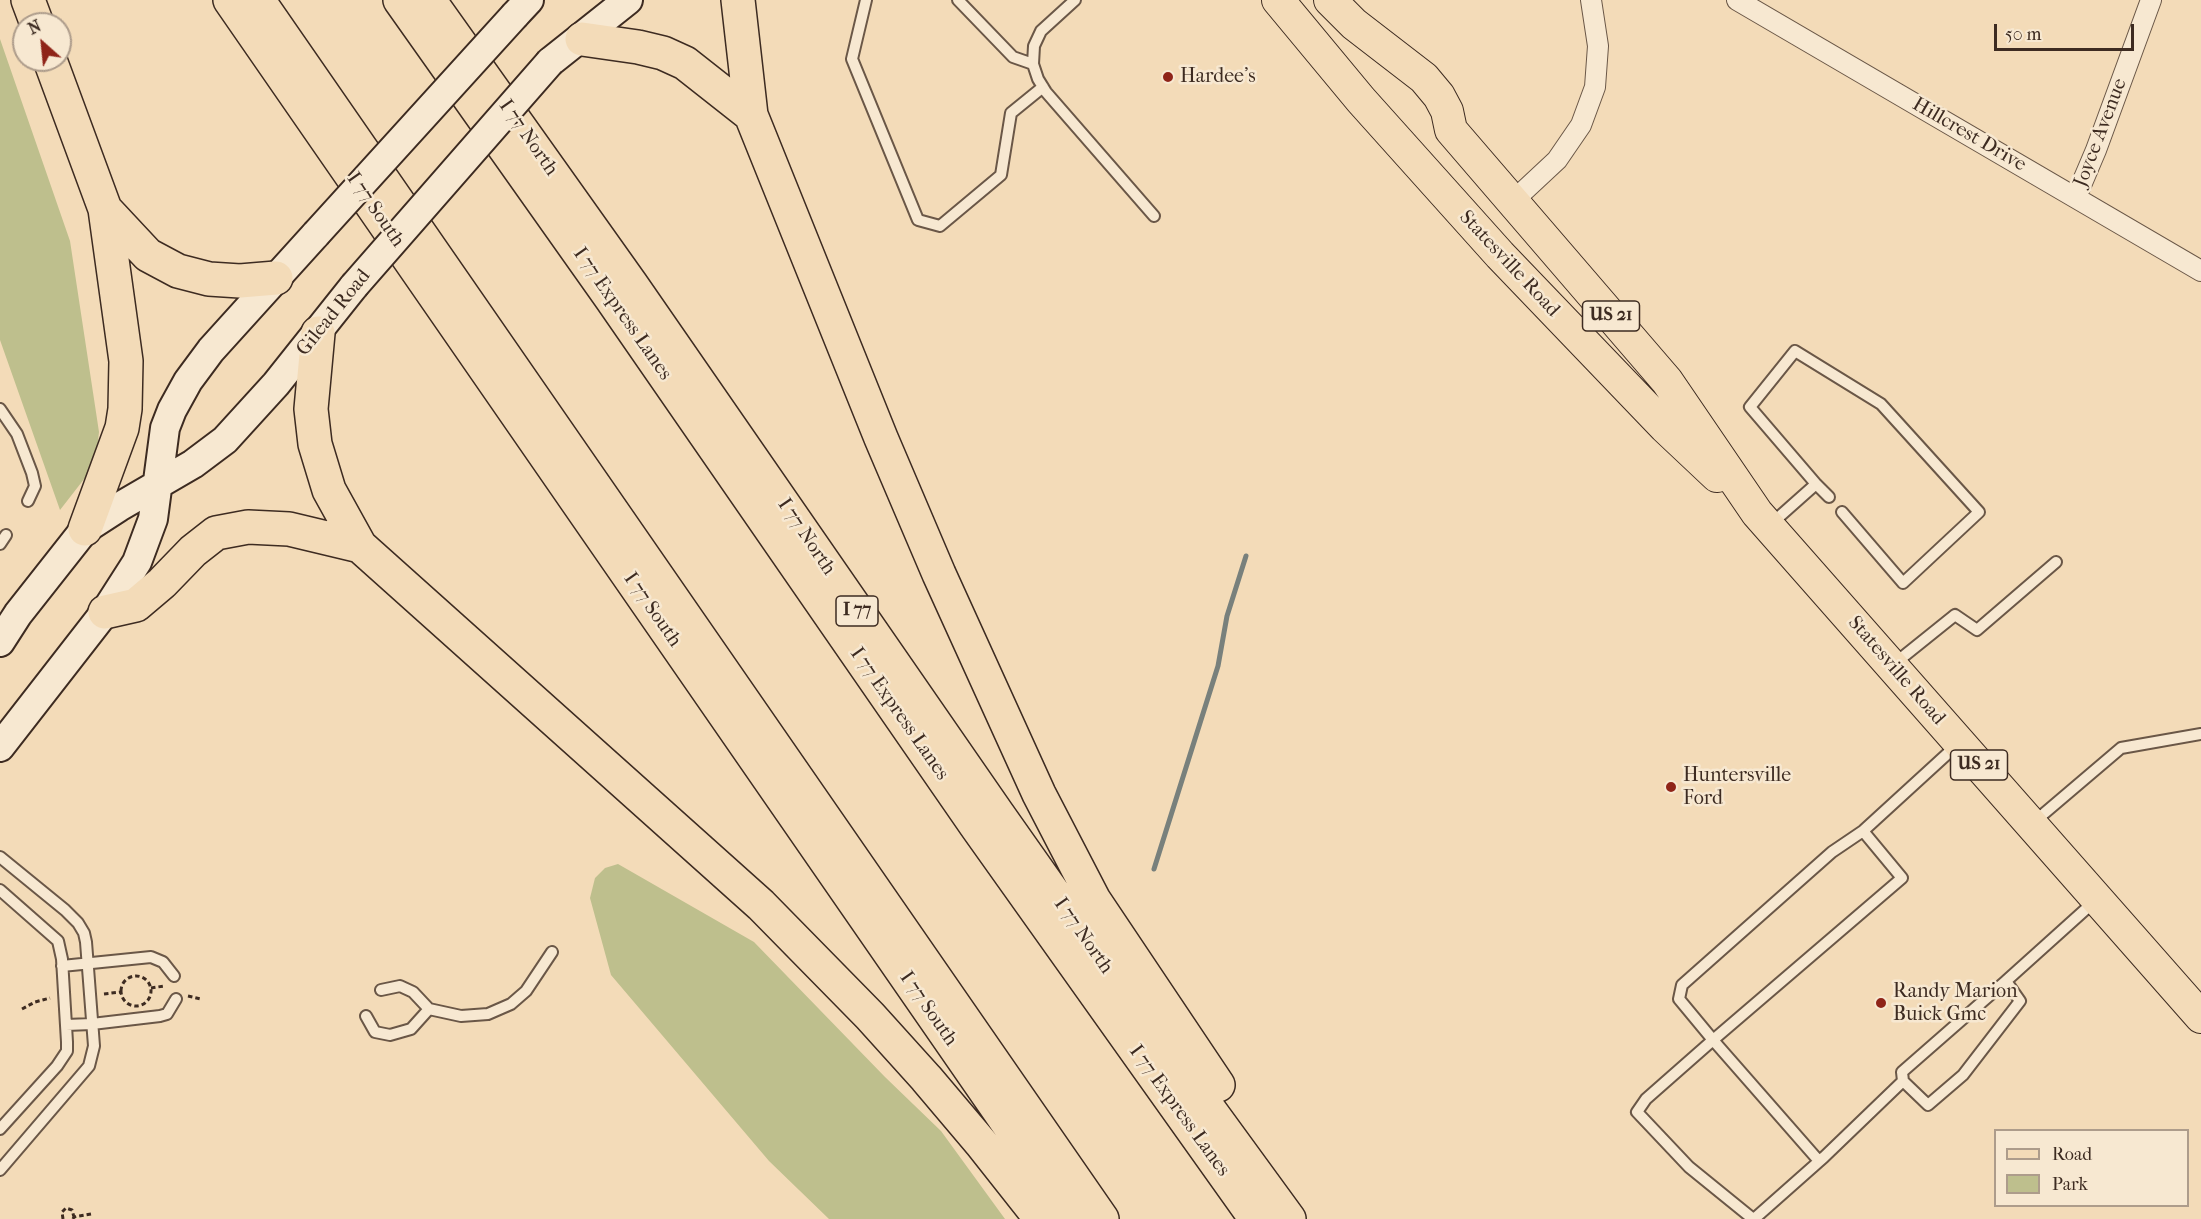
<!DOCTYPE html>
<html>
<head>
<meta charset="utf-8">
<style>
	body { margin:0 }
	#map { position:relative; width:2201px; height:1219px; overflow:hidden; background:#f3dbb8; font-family:"IM FELL French Canon",serif }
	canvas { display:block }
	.legend { position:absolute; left:1994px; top:1129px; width:195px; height:78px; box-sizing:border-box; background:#f7e8d1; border:2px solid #ad9c8b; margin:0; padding:8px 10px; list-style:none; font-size:18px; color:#3d2b21 }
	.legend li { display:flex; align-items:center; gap:12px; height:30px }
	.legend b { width:30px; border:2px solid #ad9c8b }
	.north { position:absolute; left:12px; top:12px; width:60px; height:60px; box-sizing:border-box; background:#f7e8d1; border:2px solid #ad9c8b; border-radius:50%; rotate:333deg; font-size:16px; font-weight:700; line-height:24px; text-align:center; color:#3d2b21 }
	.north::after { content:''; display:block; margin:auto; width:21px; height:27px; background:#8f2418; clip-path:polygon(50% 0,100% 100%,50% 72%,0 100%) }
	.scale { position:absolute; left:1994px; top:24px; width:140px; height:27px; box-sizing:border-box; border:3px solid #3d2b21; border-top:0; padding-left:8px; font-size:18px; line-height:21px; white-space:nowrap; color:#3d2b21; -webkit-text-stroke:4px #f7e8d1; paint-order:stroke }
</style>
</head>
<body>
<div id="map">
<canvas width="2201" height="1219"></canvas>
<ul class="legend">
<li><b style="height:8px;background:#f3dbb8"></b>Road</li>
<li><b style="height:16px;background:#bebf8d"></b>Park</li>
</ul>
<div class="north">N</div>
<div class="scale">50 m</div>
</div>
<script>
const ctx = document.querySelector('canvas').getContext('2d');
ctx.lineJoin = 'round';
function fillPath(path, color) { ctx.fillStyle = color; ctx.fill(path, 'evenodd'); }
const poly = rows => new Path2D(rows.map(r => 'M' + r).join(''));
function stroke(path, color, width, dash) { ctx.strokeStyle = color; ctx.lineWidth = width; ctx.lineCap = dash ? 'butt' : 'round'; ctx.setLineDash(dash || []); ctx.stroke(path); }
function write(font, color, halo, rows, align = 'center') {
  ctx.font = font + ' "IM FELL French Canon",serif'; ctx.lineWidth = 5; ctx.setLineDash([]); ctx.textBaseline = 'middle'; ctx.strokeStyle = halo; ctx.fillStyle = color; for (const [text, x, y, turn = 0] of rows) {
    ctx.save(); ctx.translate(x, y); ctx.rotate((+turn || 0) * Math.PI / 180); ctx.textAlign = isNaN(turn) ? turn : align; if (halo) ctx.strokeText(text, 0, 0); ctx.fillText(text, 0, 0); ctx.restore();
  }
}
const green = poly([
	[0,39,70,241,99,432,96,458,88,474,60,510,0,340],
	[618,864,754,942,885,1077,941,1131,1005,1219,829,1219,769,1161,611,975,590,898,595,878,605,868]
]);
const stream = poly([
	[1154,869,1218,666,1227,616,1246,556]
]);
const path = poly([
	'121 991a15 15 0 1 1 30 0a15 15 0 1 1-30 0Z',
	[151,988,164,986],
	[104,994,120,992],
	[188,996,201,999],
	[22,1009,35,1002,50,998],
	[63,1219,62,1212,66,1208,72,1210,74,1217],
	[73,1219,74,1217,91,1214]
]);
const service = poly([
	[866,0,852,59,918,220,940,226,1001,175,1011,113,1043,87],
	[958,0,1013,57,1033,64],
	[1075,0,1041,31,1034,46,1033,64,1038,79,1046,92,1154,216],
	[0,409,17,434,32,473,35,486,28,501],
	[1816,484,1829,497],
	[1771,524,1816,484,1750,407,1795,351,1881,404,1979,512,1903,583,1842,512],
	[0,544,6,535],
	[1894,664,1955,615,1977,630,2056,562],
	[2034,822,2121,748,2201,734],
	[0,857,65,910,78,923,84,933,86,942,94,1046,89,1066,0,1170],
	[0,890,58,941,62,959,67,1042,67,1051,57,1066,0,1129],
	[62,966,151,957,163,962,174,976],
	[381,990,400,986,413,992,429,1009,461,1016,488,1014,511,1004,526,991,552,952],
	[366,1016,375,1032,390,1035,411,1029,429,1009],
	[66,1025,92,1024,160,1016,167,1014,176,999],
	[1903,1081,1902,1072,2006,981],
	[1819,1161,1713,1040,1902,878,1863,831],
	[1753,1219,1689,1167,1637,1112,1646,1099,1713,1040,1679,999,1682,985,1832,852,1863,831,1957,745],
	[1754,1219,1824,1157,1903,1081,1928,1105,1963,1075,2020,1001,2006,981,2096,900]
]);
const minor = poly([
	[1737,0,2201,271],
	[2076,197,2096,150,2151,0],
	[1512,202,1557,160,1581,125,1595,87,1598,46,1591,0]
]);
const secondary = poly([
	[515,15,529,0],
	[550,62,628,0],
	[0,642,18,614,85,529,119,507,193,464,225,440,276,384,354,286],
	[0,747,105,612,137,562,153,519,165,428,172,410,188,381,211,350,316,234]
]);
const primary = poly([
	[1278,0,1361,100,1500,255,1665,427,1717,476],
	[1330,0,1354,24,1424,78,1439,96,1447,111,1451,130,1667,381,1757,513,2201,1017]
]);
const motorway = poly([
	[28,0,37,24],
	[230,0,1074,1219],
	[258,0,1102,1219],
	[400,0,611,298,977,827,1256,1219],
	[429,0,631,284,997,813,1114,979,1289,1219],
	[738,0,751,115,881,438,939,574,1039,794,1094,900,1218,1085],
	[582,39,638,47,663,53,685,63,751,115],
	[50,60,105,209,126,361,125,409,122,428,85,529],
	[105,209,148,255,178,271,209,279,240,281,276,278],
	[318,333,311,409,315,444,329,490,360,546,761,905,870,1016,926,1078,981,1143,1041,1219],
	[105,612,136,605,162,583,193,551,216,533,248,527,289,529,360,546]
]);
const secondaryBridge = poly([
	[316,234,515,15],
	[354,286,550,62]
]);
const markers = [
	[1168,77,6,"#8f2418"],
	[1671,787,6,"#8f2418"],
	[1881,1003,6,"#8f2418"]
];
const shields = [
	[1611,316,57],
	[857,611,42],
	[1979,765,57]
];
const shieldNames = [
	["US 21",1611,316],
	["I 77",857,611],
	["US 21",1979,765]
];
const poiNames = [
	["Hardee's",1180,77],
	["Huntersville",1683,776],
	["Ford",1683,799],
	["Randy Marion",1893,992],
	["Buick Gmc",1893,1015]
];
const streetNames = [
	["Joyce Avenue",2101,133,-69],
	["Hillcrest Drive",1969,135,30],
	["I 77 North",528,138,55],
	["I 77 South",375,210,55],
	["Statesville Road",1509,264,47],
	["Gilead Road",334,313,-51],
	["I 77 Express Lanes",622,314,55],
	["I 77 North",806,537,56],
	["I 77 South",652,610,55],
	["Statesville Road",1896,671,49],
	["I 77 Express Lanes",899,714,55],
	["I 77 North",1083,936,55],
	["I 77 South",928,1009,55],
	["I 77 Express Lanes",1179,1111,54]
];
fillPath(green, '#bebf8d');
stroke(stream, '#78807c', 5);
stroke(service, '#6a5747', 14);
stroke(minor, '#6a5747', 22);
stroke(secondary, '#3d2b21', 32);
stroke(primary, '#3d2b21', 34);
stroke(motorway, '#3d2b21', 36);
stroke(path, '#3d2b21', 3, [4.5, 3]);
stroke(service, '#f7e8d1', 10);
stroke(minor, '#f7e8d1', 20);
stroke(secondary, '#f7e8d1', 28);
stroke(primary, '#f3dbb8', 32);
stroke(motorway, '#f3dbb8', 33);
stroke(secondaryBridge, '#3d2b21', 32, []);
stroke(secondaryBridge, '#f7e8d1', 28);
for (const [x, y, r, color] of markers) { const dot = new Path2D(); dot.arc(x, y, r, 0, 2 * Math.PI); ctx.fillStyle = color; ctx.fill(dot); stroke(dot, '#f7e8d1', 2); }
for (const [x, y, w] of shields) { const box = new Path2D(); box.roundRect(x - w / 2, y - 15, w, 30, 4.5); ctx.fillStyle = '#f7e8d1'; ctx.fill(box); stroke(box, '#3d2b21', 1.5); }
write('bold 18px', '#3d2b21', null, shieldNames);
write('20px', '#3d2b21', '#f7e8d1', poiNames, 'left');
write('20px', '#3d2b21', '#f7e8d1', streetNames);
</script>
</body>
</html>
